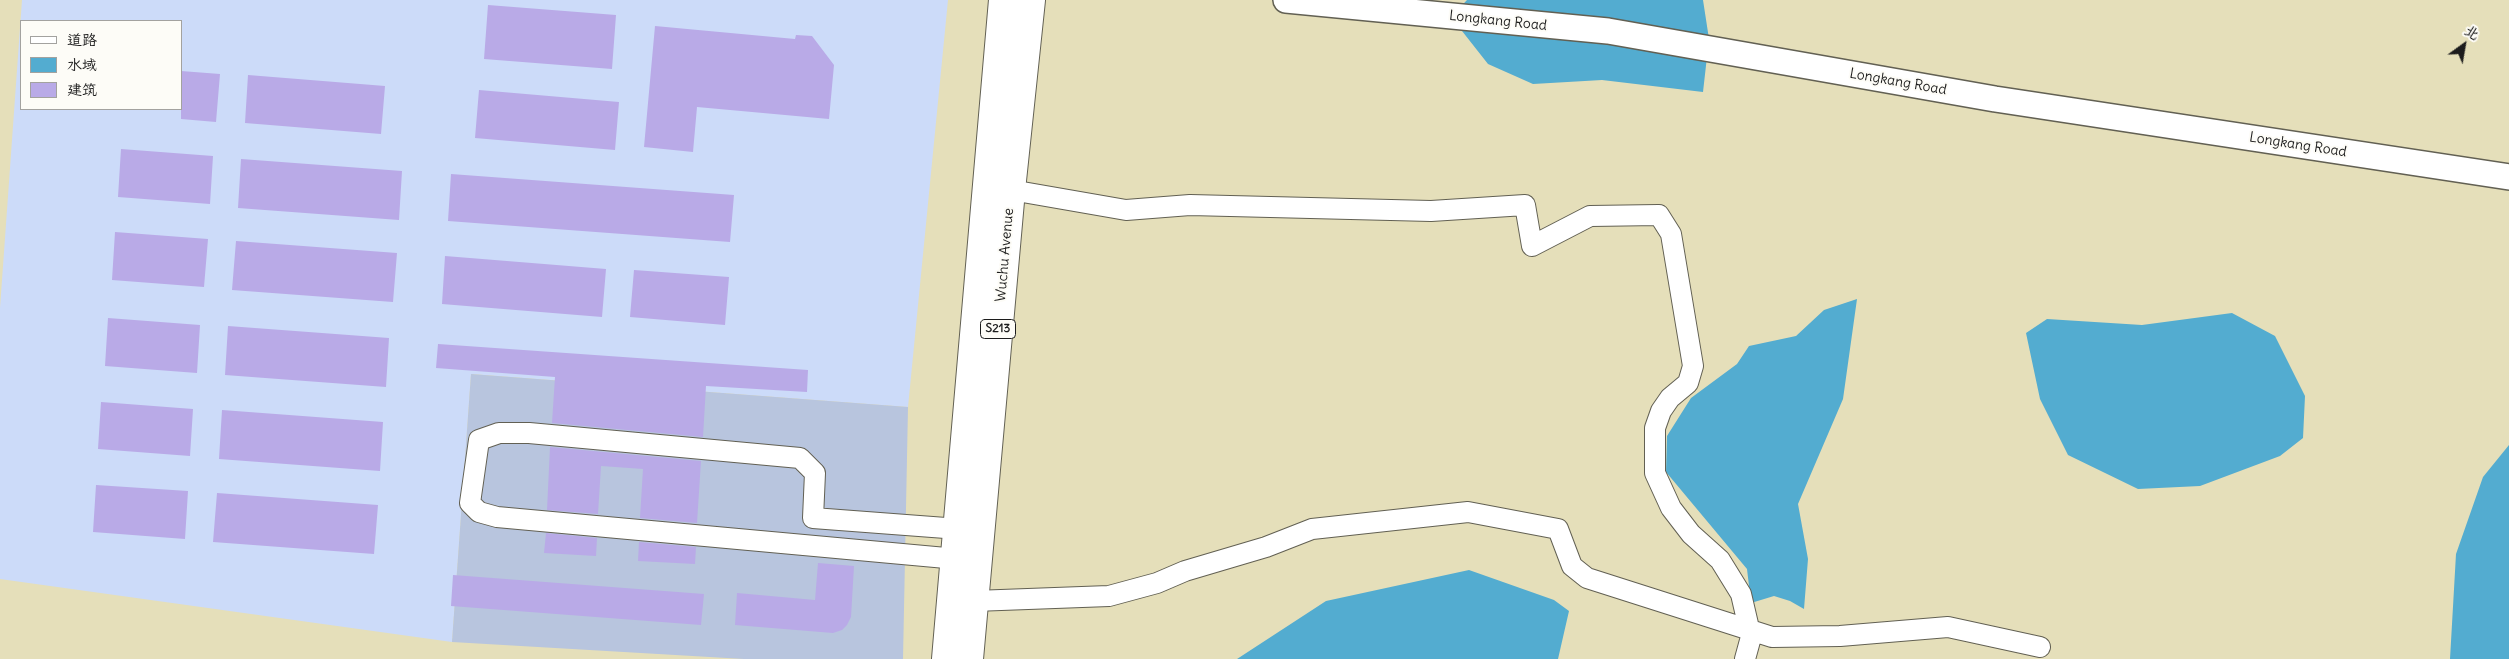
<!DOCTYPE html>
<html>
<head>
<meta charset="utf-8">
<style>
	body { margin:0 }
	#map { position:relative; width:2509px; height:659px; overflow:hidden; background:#e5dfba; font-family:Delius,"LXGW WenKai TC",sans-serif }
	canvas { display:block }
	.legend { position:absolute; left:20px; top:20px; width:162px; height:90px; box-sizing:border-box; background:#fdfcf7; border:1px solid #a3a29f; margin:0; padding:6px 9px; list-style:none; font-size:15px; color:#1c1c1c }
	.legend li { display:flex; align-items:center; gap:10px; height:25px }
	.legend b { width:25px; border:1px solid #a3a29f }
	.north { position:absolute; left:2439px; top:20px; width:50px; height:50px; -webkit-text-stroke:4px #fdfcf7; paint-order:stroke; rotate:32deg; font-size:14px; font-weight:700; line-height:20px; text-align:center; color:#1c1c1c }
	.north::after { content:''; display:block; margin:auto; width:18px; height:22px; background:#1c1c1c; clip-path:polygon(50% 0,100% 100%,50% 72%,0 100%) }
</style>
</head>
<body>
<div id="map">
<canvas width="2509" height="659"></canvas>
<ul class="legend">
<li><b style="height:6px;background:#fff"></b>道路</li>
<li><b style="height:14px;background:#53acd0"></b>水域</li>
<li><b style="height:14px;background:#b9aae7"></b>建筑</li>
</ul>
<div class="north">北</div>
</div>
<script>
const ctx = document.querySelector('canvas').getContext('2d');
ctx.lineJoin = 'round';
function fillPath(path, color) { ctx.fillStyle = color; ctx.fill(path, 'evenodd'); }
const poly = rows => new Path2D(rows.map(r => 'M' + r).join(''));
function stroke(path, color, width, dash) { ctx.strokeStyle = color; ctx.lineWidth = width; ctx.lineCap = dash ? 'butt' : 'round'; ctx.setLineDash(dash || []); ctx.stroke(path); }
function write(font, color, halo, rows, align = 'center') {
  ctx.font = font + ' Delius,sans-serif'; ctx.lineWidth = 4; ctx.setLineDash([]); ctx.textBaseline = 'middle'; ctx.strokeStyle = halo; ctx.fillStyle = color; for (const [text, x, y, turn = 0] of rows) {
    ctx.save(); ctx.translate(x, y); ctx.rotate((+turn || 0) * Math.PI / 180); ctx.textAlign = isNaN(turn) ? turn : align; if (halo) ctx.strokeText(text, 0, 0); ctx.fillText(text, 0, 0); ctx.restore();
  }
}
const built = poly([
	[22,0,948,0,908,407,471,374,452,642,0,579,0,308],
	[21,21,181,21,181,109,21,109]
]);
const industrial = poly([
	[471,374,908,407,903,659,744,659,452,642]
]);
const water = poly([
	[1467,0,1703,0,1709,39,1703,92,1602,80,1533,84,1488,64,1451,17],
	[1857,299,1843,399,1798,504,1808,559,1804,609,1790,601,1774,596,1751,603,1747,569,1666,472,1667,436,1691,398,1737,364,1749,346,1796,336,1824,310],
	[2232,313,2275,336,2305,396,2303,438,2280,456,2200,486,2138,489,2068,455,2040,399,2026,333,2047,319,2142,325],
	[2509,445,2509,659,2450,659,2456,554,2483,477],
	[1469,570,1554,600,1569,611,1558,659,1237,659,1326,601]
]);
const building = poly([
	[488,5,616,15,612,69,484,59],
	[655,26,795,39,796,35,812,36,834,65,829,119,697,107,693,152,644,147],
	[181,71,220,74,216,122,181,119],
	[248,75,385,86,381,134,245,123],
	[479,90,619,102,615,150,475,138],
	[121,149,213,156,210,204,118,197],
	[241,159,402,171,399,220,238,208],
	[451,174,734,195,730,242,448,221],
	[115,232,208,239,204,287,112,280],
	[236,241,397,253,393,302,232,290],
	[445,256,606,269,602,317,442,304],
	[634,270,729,277,725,325,630,317],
	[108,318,200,325,197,373,105,366],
	[228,326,389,338,386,387,225,375],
	[438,344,808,370,807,392,706,386,703,437,552,423,555,377,436,368],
	[101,402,193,409,190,456,98,449],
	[222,410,383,422,380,471,219,459],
	[550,447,701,461,697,523,640,518,643,469,601,466,598,514,547,510],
	[96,485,188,491,185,539,93,532],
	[217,493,378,505,374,554,213,542],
	[546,533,597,538,596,556,544,553],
	[639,542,696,547,695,564,638,561],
	[818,563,854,566,851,617,847,625,842,630,833,633,735,625,737,593,815,600],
	[453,575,704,594,701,625,451,606]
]);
const minor = poly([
	[1011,190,1126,210,1190,205,1431,211,1525,205,1532,246,1590,216,1659,215,1671,234,1693,366,1688,383,1670,398,1661,411,1655,428,1655,473,1671,508,1691,534,1720,560,1741,594,1751,637,1745,659],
	[957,559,497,517,479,512,470,503,479,440,499,433,529,433,800,458,815,473,813,518,959,529],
	[974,601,1109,596,1157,583,1185,571,1266,547,1312,529,1468,512,1558,529,1572,566,1587,578,1772,637,1840,636,1948,627,2040,647]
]);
const tertiary = poly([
	[1286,0,1608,31,1995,99,2509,177]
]);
const trunk = poly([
	[946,659,1003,0],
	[969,659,1011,190,1031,0]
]);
const shields = [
	[998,329,35]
];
const shieldNames = [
	["S213",998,329]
];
const streetNames = [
	["Longkang Road",1498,21,6],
	["Longkang Road",1898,82,10],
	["Longkang Road",2298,145,9],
	["Wuchu Avenue",1005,255,-85]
];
fillPath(built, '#ccdbf9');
fillPath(industrial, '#b8c5de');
fillPath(water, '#53acd0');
fillPath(building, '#b9aae7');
stroke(minor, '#626053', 22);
stroke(tertiary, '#626053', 28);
stroke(trunk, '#626053', 30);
stroke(minor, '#fff', 20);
stroke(tertiary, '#fff', 25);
stroke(trunk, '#fff', 28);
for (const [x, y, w] of shields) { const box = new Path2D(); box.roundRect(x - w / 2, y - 9.5, w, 19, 4); ctx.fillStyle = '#fdfcf7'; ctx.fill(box); stroke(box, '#1c1c1c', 1); }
write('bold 12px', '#1c1c1c', null, shieldNames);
write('14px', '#1c1c1c', '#fdfcf7', streetNames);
</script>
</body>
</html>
